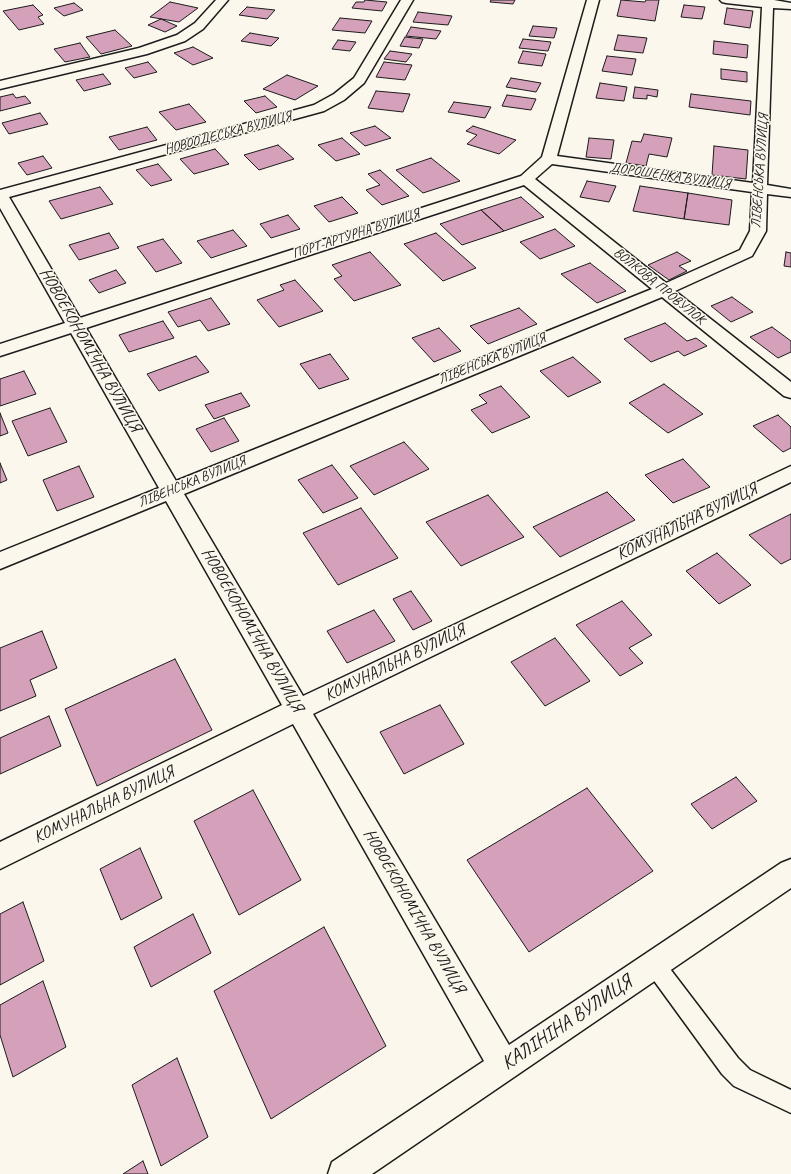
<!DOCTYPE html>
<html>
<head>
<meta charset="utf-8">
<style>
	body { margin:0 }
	canvas { display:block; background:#fbf7ec }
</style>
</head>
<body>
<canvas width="791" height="1174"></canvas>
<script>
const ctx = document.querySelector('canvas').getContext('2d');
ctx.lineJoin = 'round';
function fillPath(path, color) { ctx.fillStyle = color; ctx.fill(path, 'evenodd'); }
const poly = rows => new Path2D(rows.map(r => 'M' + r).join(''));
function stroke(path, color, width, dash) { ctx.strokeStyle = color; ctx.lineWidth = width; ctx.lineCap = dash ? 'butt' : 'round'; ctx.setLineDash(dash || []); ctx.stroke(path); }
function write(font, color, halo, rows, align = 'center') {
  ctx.font = font + ' Caveat,sans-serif'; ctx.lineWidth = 3; ctx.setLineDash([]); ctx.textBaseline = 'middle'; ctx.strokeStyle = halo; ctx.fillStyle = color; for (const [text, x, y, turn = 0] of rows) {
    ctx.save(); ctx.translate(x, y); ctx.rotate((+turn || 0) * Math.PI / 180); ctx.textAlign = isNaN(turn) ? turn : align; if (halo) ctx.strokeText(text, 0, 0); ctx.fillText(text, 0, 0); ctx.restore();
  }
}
const building = poly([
	[365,0,387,2,382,11,352,8,356,2,364,2,365,0],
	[491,0,515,0,513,4,490,2,491,0],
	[621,0,645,2,646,0,659,0,655,21,617,16,621,0],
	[170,2,198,8,179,22,150,17,170,2],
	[74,3,83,10,64,16,54,8,74,3],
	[33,5,43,15,38,17,44,24,19,30,3,11,33,5],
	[684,5,705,7,702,19,681,17,684,5],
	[247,7,275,10,267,19,239,15,247,7],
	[727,8,753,11,750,28,724,24,727,8],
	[418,12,452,16,448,25,413,22,418,12],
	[340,18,372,21,365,33,332,30,340,18],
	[161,19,177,26,165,32,148,25,161,19],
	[533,26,557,28,554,38,529,36,533,26],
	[411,27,441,31,436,39,406,36,411,27],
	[115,30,132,46,101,54,86,37,115,30],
	[250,33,279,38,271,46,241,41,250,33],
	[618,35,647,38,643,53,614,50,618,35],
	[405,37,423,39,419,48,400,46,405,37],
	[523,39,551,42,548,51,519,48,523,39],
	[338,40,356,42,350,51,332,49,338,40],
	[714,41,748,45,747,58,713,54,714,41],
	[80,43,90,57,65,62,54,49,80,43],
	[193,47,213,58,193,65,174,53,193,47],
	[390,51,412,54,406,62,384,59,390,51],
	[523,51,546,54,542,66,518,63,523,51],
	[607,56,636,59,632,75,602,71,607,56],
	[148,62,157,72,134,78,125,68,148,62],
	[384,62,412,65,405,80,376,77,384,62],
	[721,69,747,72,747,82,721,79,721,69],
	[103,74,111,84,84,91,76,80,103,74],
	[287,75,318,86,295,100,263,89,287,75],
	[511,78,541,83,536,92,506,87,511,78],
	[600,83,627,87,624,101,596,98,600,83],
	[635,87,658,90,657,97,647,95,647,99,633,98,635,87],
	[376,91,410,94,403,112,368,108,376,91],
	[13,94,16,98,25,96,31,103,0,111,0,97,13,94],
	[691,94,751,101,750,115,689,107,691,94],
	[507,95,536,99,531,110,502,106,507,95],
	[265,96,277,107,256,113,244,101,265,96],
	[454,102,491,107,485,118,448,112,454,102],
	[189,104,206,122,176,130,159,112,189,104],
	[40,113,48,124,9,134,2,123,40,113],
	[375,126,391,138,365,146,350,133,375,126],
	[473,126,516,140,499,154,467,144,477,135,466,131,473,126],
	[147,127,157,140,119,150,109,137,147,127],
	[644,134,672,138,667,157,649,154,646,166,626,163,632,141,641,142,644,134],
	[342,138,360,154,336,161,318,145,342,138],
	[589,138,614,140,611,159,586,157,589,138],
	[278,145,294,159,259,170,244,155,278,145],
	[714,146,748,150,746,179,712,175,714,146],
	[215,149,229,164,194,174,180,159,215,149],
	[43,156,52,168,27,175,18,163,43,156],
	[431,158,460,181,423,193,396,170,431,158],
	[158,164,172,180,151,186,136,170,158,164],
	[380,170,409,196,382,205,366,190,380,185,368,174,380,170],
	[587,181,616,186,609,202,580,197,587,181],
	[640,186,688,193,684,219,633,211,640,186],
	[100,187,113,204,61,219,49,201,100,187],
	[688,193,732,200,729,225,684,219,688,193],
	[342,197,358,213,329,222,314,206,342,197],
	[521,197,544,217,504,231,481,210,521,197],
	[481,210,504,231,462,245,440,224,481,210],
	[288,215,300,229,271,238,260,224,288,215],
	[555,229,575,246,540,259,520,242,555,229],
	[233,230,247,246,211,258,197,241,233,230],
	[109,233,119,248,79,260,69,245,109,233],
	[436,233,476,268,443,281,404,244,436,233],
	[163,239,182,263,156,272,137,247,163,239],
	[370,252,401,285,354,301,334,279,342,276,332,265,370,252],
	[677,252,691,261,679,266,687,271,669,280,648,265,677,252],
	[786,252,791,253,791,267,784,266,786,252],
	[590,263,626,291,597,303,561,274,590,263],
	[116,270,126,283,99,293,89,280,116,270],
	[295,280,323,311,279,327,257,300,284,290,280,285,295,280],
	[732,297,753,312,731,322,711,306,732,297],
	[211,298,230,324,208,331,200,320,178,327,168,312,211,298],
	[519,308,537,324,488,344,470,326,519,308],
	[163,321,174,338,129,352,119,335,163,321],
	[665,323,687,341,696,338,707,346,684,356,678,351,651,362,624,339,665,323],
	[772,327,791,341,791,352,778,358,750,337,772,327],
	[439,328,461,351,434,362,412,338,439,328],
	[330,354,349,379,319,389,300,364,330,354],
	[196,356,209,372,159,391,147,374,196,356],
	[573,357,601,382,568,397,540,371,573,357],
	[24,371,36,394,0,406,0,379,24,371],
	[664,384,703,414,668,433,629,403,664,384],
	[501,386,530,417,492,433,471,410,487,403,479,395,501,386],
	[241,393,250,406,214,419,205,405,241,393],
	[50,408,67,442,28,456,12,421,50,408],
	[0,413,8,433,0,436,0,413],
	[778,415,791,427,791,448,783,452,753,426,778,415],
	[224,418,239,441,211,452,196,429,224,418],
	[404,442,429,469,374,495,350,466,404,442],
	[683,459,710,487,673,503,645,475,683,459],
	[0,463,7,480,0,483,0,463],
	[332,465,358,498,323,513,298,480,332,465],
	[79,466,94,497,57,511,43,480,79,466],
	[607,492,635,520,560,557,533,527,607,492],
	[488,495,524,537,461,566,426,522,488,495],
	[361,508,398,558,338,585,303,533,361,508],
	[791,514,791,559,781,564,749,535,791,514],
	[717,553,751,585,719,604,686,571,717,553],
	[411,591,432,621,413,630,393,599,411,591],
	[622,601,652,635,629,648,643,663,620,676,576,625,622,601],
	[374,610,395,641,347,663,327,631,374,610],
	[42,631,57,668,30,680,36,696,0,711,0,648,42,631],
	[555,638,590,681,545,706,511,662,555,638],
	[175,659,212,730,97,786,65,709,175,659],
	[440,705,464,744,404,774,380,732,440,705],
	[49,716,61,746,0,774,0,738,49,716],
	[736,777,757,801,712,829,691,804,736,777],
	[587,788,653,871,529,952,467,860,587,788],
	[253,790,301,880,239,915,194,821,253,790],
	[140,848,162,898,121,920,100,869,140,848],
	[23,902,44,961,0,985,0,914,23,902],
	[193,914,211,953,151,987,134,947,193,914],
	[324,927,386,1046,271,1119,214,991,324,927],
	[43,981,66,1047,13,1077,0,1035,0,1005,43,981],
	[177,1058,208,1137,161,1166,132,1085,177,1058],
	[143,1161,148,1174,123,1174,143,1161]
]);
const lane = poly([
	[654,954,661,957,738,1058,750,1070,791,1090,791,1113,734,1086,722,1074,647,971,644,964,647,957,654,954]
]);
const street = poly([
	[216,0,228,0,203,29,185,41,147,54,0,89,0,81,139,48,177,35,195,23,216,0],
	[401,0,413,0,364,83,344,100,324,111,9,197,80,318,521,176,542,157,587,0,599,0,557,156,753,183,762,7,726,3,722,2,720,0,774,0,791,3,791,9,773,8,767,185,791,189,791,197,767,194,766,231,752,256,675,291,791,382,791,398,784,396,662,297,184,494,303,696,791,466,791,482,313,714,509,1045,781,863,791,859,791,888,372,1174,328,1174,332,1162,484,1061,293,724,0,869,0,842,282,705,166,501,0,569,0,552,159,488,71,333,0,356,0,344,65,323,0,208,0,190,314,105,334,94,354,78,401,0],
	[552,164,752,192,750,231,740,250,666,283,535,179,552,164],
	[524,185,652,289,176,481,86,328,524,185]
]);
const farStreetnames = [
	["НОВООДЕСЬКА ВУЛИЦЯ",228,133,-15],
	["ЛІВЕНСЬКА ВУЛИЦЯ",760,171,-86],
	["ДОРОШЕНКА ВУЛИЦЯ",670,176,8],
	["ПОРТ-АРТУРНА ВУЛИЦЯ",356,234,-18],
	["ВОЛКОВА ПРОВУЛОК",659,286,39],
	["ЛІВЕНСЬКА ВУЛИЦЯ",492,359,-22],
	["ЛІВЕНСЬКА ВУЛИЦЯ",192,482,-22]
];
const streetNames = [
	["НОВОЕКОНОМІЧНА ВУЛИЦЯ",90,350,60],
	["КОМУНАЛЬНА ВУЛИЦЯ",687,522,-26],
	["НОВОЕКОНОМІЧНА ВУЛИЦЯ",252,630,60],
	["КОМУНАЛЬНА ВУЛИЦЯ",395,663,-26],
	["КОМУНАЛЬНА ВУЛИЦЯ",104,805,-26],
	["НОВОЕКОНОМІЧНА ВУЛИЦЯ",414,911,60]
];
const nearStreetnames = [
	["КАЛІНІНА ВУЛИЦЯ",567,1023,-34]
];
fillPath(building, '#d4a0ba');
stroke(building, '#1c1c1c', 1);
stroke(lane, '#1c1c1c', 3);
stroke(street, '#1c1c1c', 3);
fillPath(lane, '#fbf7ec');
fillPath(street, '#fbf7ec');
write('14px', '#1c1c1c', '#fbf7ec', farStreetnames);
write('17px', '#1c1c1c', '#fbf7ec', streetNames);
write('20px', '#1c1c1c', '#fbf7ec', nearStreetnames);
</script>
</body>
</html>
